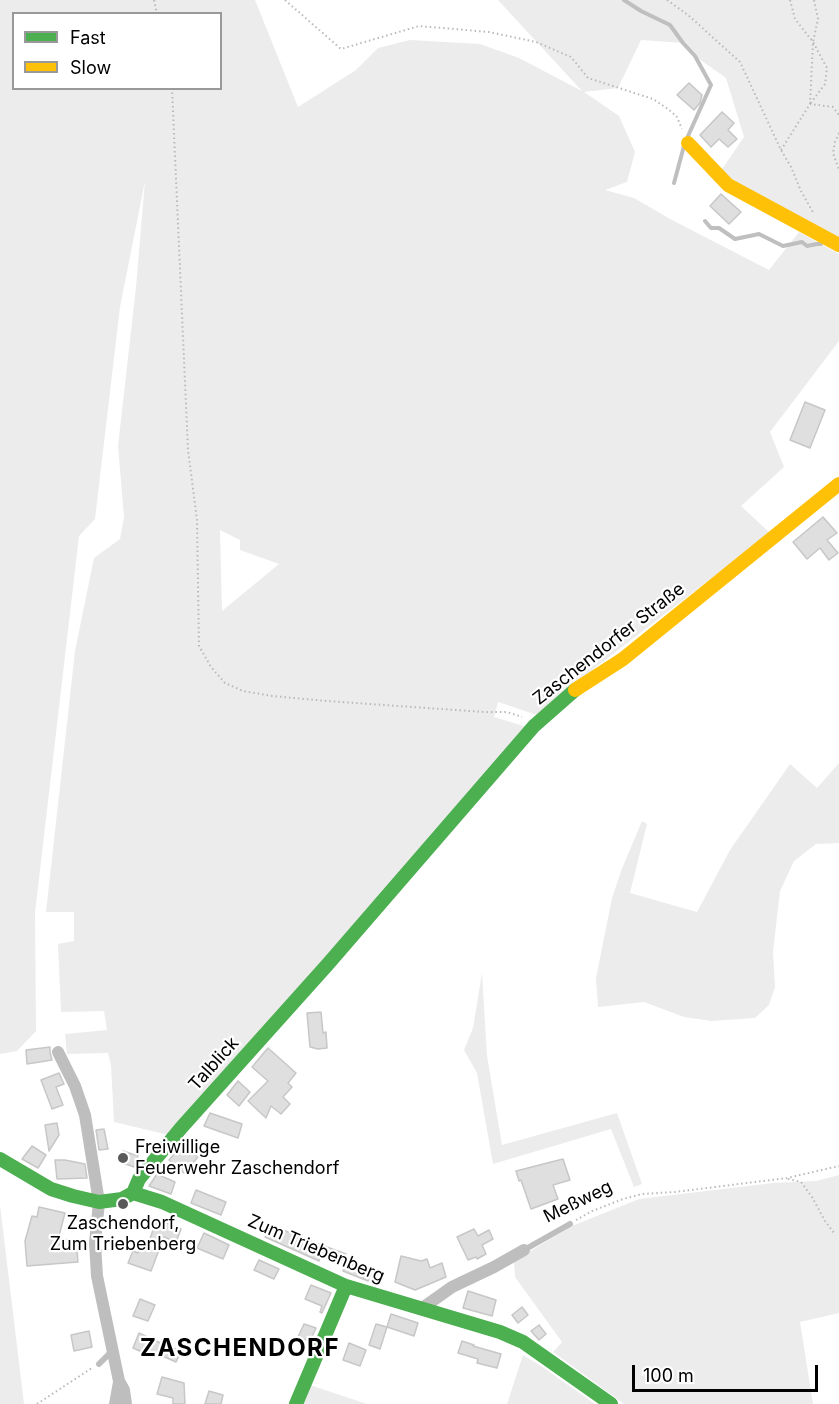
<!DOCTYPE html>
<html>
<head>
<meta charset="utf-8">
<style>
	body { margin:0 }
	#map { position:relative; width:839px; height:1404px; overflow:hidden; background:#fff; font-family:Inter,sans-serif }
	canvas { display:block }
	.legend { position:absolute; left:12px; top:12px; width:210px; height:78px; box-sizing:border-box; background:#fff; border:2px solid #999; margin:0; padding:8px 10px; list-style:none; font-size:18px; color:#000 }
	.legend li { display:flex; align-items:center; gap:12px; height:30px }
	.legend b { width:30px; border:2px solid #999 }
	.scale { position:absolute; left:632px; top:1365px; width:186px; height:27px; box-sizing:border-box; border:3px solid #000; border-top:0; padding-left:8px; font-size:18px; line-height:21px; white-space:nowrap; color:#000; -webkit-text-stroke:4px #fff; paint-order:stroke }
</style>
</head>
<body>
<div id="map">
<canvas width="839" height="1404"></canvas>
<ul class="legend">
<li><b style="height:8px;background:#4caf50"></b>Fast</li>
<li><b style="height:8px;background:#ffc107"></b>Slow</li>
</ul>
<div class="scale">100 m</div>
</div>
<script>
const ctx = document.querySelector('canvas').getContext('2d');
ctx.lineJoin = 'round';
function fillPath(path, color) { ctx.fillStyle = color; ctx.fill(path, 'evenodd'); }
const poly = rows => new Path2D(rows.map(r => 'M' + r).join(''));
function stroke(path, color, width, dash) { ctx.strokeStyle = color; ctx.lineWidth = width; ctx.lineCap = dash ? 'butt' : 'round'; ctx.setLineDash(dash || []); ctx.stroke(path); }
function write(font, color, halo, rows, align = 'center') {
  ctx.font = font + ' Inter,sans-serif'; ctx.lineWidth = 4.5; ctx.setLineDash([]); ctx.textBaseline = 'middle'; ctx.strokeStyle = halo; ctx.fillStyle = color; for (const [text, x, y, turn = 0] of rows) {
    ctx.save(); ctx.translate(x, y); ctx.rotate((+turn || 0) * Math.PI / 180); ctx.textAlign = isNaN(turn) ? turn : align; if (halo) ctx.strokeText(text, 0, 0); ctx.fillText(text, 0, 0); ctx.restore();
  }
}
const green = poly([
	[0,0,255,0,298,107,356,70,378,48,410,40,480,44,519,58,582,91,498,0,839,0,839,243,720,172,744,137,726,78,695,56,683,43,641,40,618,88,584,92,619,116,635,152,627,182,605,190,634,198,672,220,769,270,799,232,839,254,839,341,770,432,784,467,741,506,770,533,596,667,537,715,498,702,494,717,527,727,169,1135,114,1122,111,1065,108,1053,67,1054,65,1034,107,1030,104,1011,61,1012,58,944,74,941,74,912,46,912,75,651,94,558,120,539,124,517,118,446,136,287,145,181,120,307,95,519,79,536,35,913,36,1031,17,1051,0,1054],
	[14,14,220,14,220,88,14,88],
	[220,530,240,540,240,550,279,564,222,611],
	[839,763,839,843,816,844,794,861,780,891,773,952,775,987,769,1005,755,1018,711,1021,684,1017,644,1002,598,1007,596,978,612,898,621,871,642,821,647,824,630,893,697,912,730,850,790,764,817,788],
	[482,973,487,1056,502,1145,617,1113,642,1184,634,1187,611,1129,493,1164,477,1073,464,1050,473,1028],
	[839,1175,839,1313,800,1322,813,1404,624,1404,553,1352,562,1342,515,1277,514,1261,572,1226,639,1199,773,1183,816,1181],
	[0,1205,24,1404,0,1404],
	[523,1355,541,1366,595,1404,507,1404],
	[307,1384,367,1404,299,1404]
]);
const stream = poly([
	[624,0,641,11,670,25,683,43,695,56,711,85,688,136],
	[674,183,684,146],
	[705,221,711,228,719,228,735,239,759,234,783,246,802,242,807,246,817,244,821,244]
]);
const building = poly([
	[689,83,702,95,700,103,694,110,677,95,689,83],
	[722,112,734,123,728,130,737,139,728,147,719,139,711,147,700,135,722,112],
	[721,194,741,212,729,224,710,206,721,194],
	[805,402,825,410,810,448,790,440,805,402],
	[823,517,837,533,827,540,838,553,829,560,820,548,807,559,793,542,823,517],
	[321,1012,323,1033,326,1032,327,1048,318,1049,310,1047,307,1013,321,1012],
	[50,1047,50,1052,52,1060,27,1064,26,1050,50,1047],
	[268,1048,296,1073,288,1083,292,1087,283,1097,290,1104,281,1114,271,1106,266,1118,248,1101,268,1081,252,1067,268,1048],
	[59,1073,64,1084,56,1087,63,1105,52,1109,41,1080,59,1073],
	[238,1081,250,1092,239,1106,227,1095,238,1081],
	[210,1113,242,1124,238,1138,204,1126,210,1113],
	[57,1123,59,1135,49,1151,45,1125,57,1123],
	[104,1129,108,1149,99,1150,96,1130,104,1129],
	[183,1144,198,1157,184,1173,169,1160,183,1144],
	[32,1146,46,1155,38,1168,22,1159,32,1146],
	[123,1151,138,1156,134,1167,120,1162,123,1151],
	[563,1159,570,1180,553,1185,558,1199,531,1209,521,1180,519,1181,516,1171,563,1159],
	[55,1160,65,1160,85,1164,87,1178,57,1179,55,1160],
	[157,1174,175,1182,171,1194,149,1186,157,1174],
	[196,1190,226,1202,221,1215,191,1203,196,1190],
	[39,1207,65,1213,58,1240,76,1239,78,1262,27,1266,25,1241,32,1216,37,1217,39,1207],
	[157,1219,181,1229,176,1242,164,1237,151,1271,128,1263,133,1251,138,1253,141,1246,147,1247,157,1219],
	[271,1225,305,1239,346,1254,342,1264,321,1255,319,1261,265,1237,271,1225],
	[474,1229,478,1236,489,1230,493,1239,482,1245,486,1254,477,1259,476,1257,468,1260,457,1237,474,1229],
	[204,1233,229,1245,223,1259,197,1248,204,1233],
	[401,1256,421,1261,427,1259,430,1268,442,1263,446,1277,415,1290,395,1282,401,1256],
	[259,1260,279,1269,274,1279,254,1270,259,1260],
	[347,1261,372,1272,368,1281,343,1271,347,1261],
	[311,1285,331,1293,322,1313,320,1312,322,1306,305,1299,311,1285],
	[468,1291,496,1300,492,1316,463,1308,468,1291],
	[140,1299,155,1305,148,1321,133,1316,140,1299],
	[522,1307,528,1315,518,1323,512,1315,522,1307],
	[391,1314,418,1323,414,1336,387,1327,391,1314],
	[304,1324,316,1328,310,1341,298,1337,304,1324],
	[376,1324,387,1327,380,1349,369,1345,376,1324],
	[539,1325,546,1334,539,1340,531,1331,539,1325],
	[89,1331,92,1347,74,1351,71,1335,89,1331],
	[139,1333,169,1347,169,1346,181,1351,176,1362,151,1351,149,1355,133,1348,139,1333],
	[462,1341,474,1345,473,1346,501,1354,497,1368,477,1363,478,1359,458,1353,462,1341],
	[349,1343,366,1350,360,1366,343,1360,349,1343],
	[162,1377,184,1383,185,1404,173,1404,173,1398,157,1394,162,1377],
	[209,1391,223,1395,221,1404,205,1404,209,1391]
]);
const path = poly([
	[154,0,157,14],
	[285,0,341,49,419,26,489,32,536,42,571,57,588,78,653,99,668,109,677,117,682,129],
	[667,0,688,15,740,62,781,150,791,167,801,191,814,214],
	[790,0,795,19,813,42,827,68,825,84,810,104],
	[172,88,188,450,197,520,199,646,211,667,225,683,243,691,272,696,327,701,484,712,507,712,522,717],
	[810,104,813,42,818,19,814,0],
	[839,133,835,142,833,153,839,170],
	[781,150,810,104,833,107,839,115],
	[788,1179,801,1182,812,1197,825,1221,834,1233],
	[576,1220,592,1211,623,1199,642,1194,675,1192,787,1178,839,1166],
	[37,1404,92,1368]
]);
const lane = poly([
	[524,1250,570,1224],
	[99,1364,112,1351]
]);
const street = poly([
	[58,1052,75,1086,85,1115,99,1202,95,1243,97,1276,119,1381,124,1390,126,1404],
	[421,1309,452,1287,494,1267,524,1250],
	[115,1404,119,1382]
]);
const fast = poly([
	[0,1159,51,1189,73,1196,99,1202,122,1199,133,1193,162,1202,346,1286,500,1332,523,1342,611,1404],
	[133,1193,139,1179,181,1128,328,964,534,726,575,690],
	[296,1404,346,1286]
]);
const slow = poly([
	[688,143,728,185,839,245],
	[575,690,623,659,839,484]
]);
const markers = [
	[123,1158,6,"#595959"],
	[123,1204,6,"#595959"]
];
const streetNames = [
	["Zaschendorfer Straße",609,644,-38],
	["Talblick",214,1064,-48],
	["Meßweg",578,1202,-26],
	["Zum Triebenberg",316,1249,23]
];
const poiNames = [
	["Freiwillige",135,1148],
	["Feuerwehr Zaschendorf",135,1169],
	["Zaschendorf,",123,1224,"center"],
	["Zum Triebenberg",123,1245,"center"]
];
const districtNames = [
	["ZASCHENDORF",240,1349]
];
fillPath(green, '#ececec');
stroke(stream, '#bfbfbf', 4);
fillPath(building, '#dfdfdf');
stroke(building, '#c7c7c7', 1.5);
stroke(path, '#b9b9b9', 2, [1.5, 3]);
stroke(lane, '#bebebe', 6);
stroke(street, '#bebebe', 12);
stroke(fast, '#4caf50', 14);
stroke(slow, '#ffc107', 14);
for (const [x, y, r, color] of markers) { const dot = new Path2D(); dot.arc(x, y, r, 0, 2 * Math.PI); ctx.fillStyle = color; ctx.fill(dot); stroke(dot, '#fff', 2); }
write('18px', '#000', '#fff', streetNames);
write('18px', '#000', '#fff', poiNames, 'left');
ctx.letterSpacing = '1.5px';
write('bold 24px', '#000', '#fff', districtNames);
ctx.letterSpacing = '0px';
</script>
</body>
</html>
